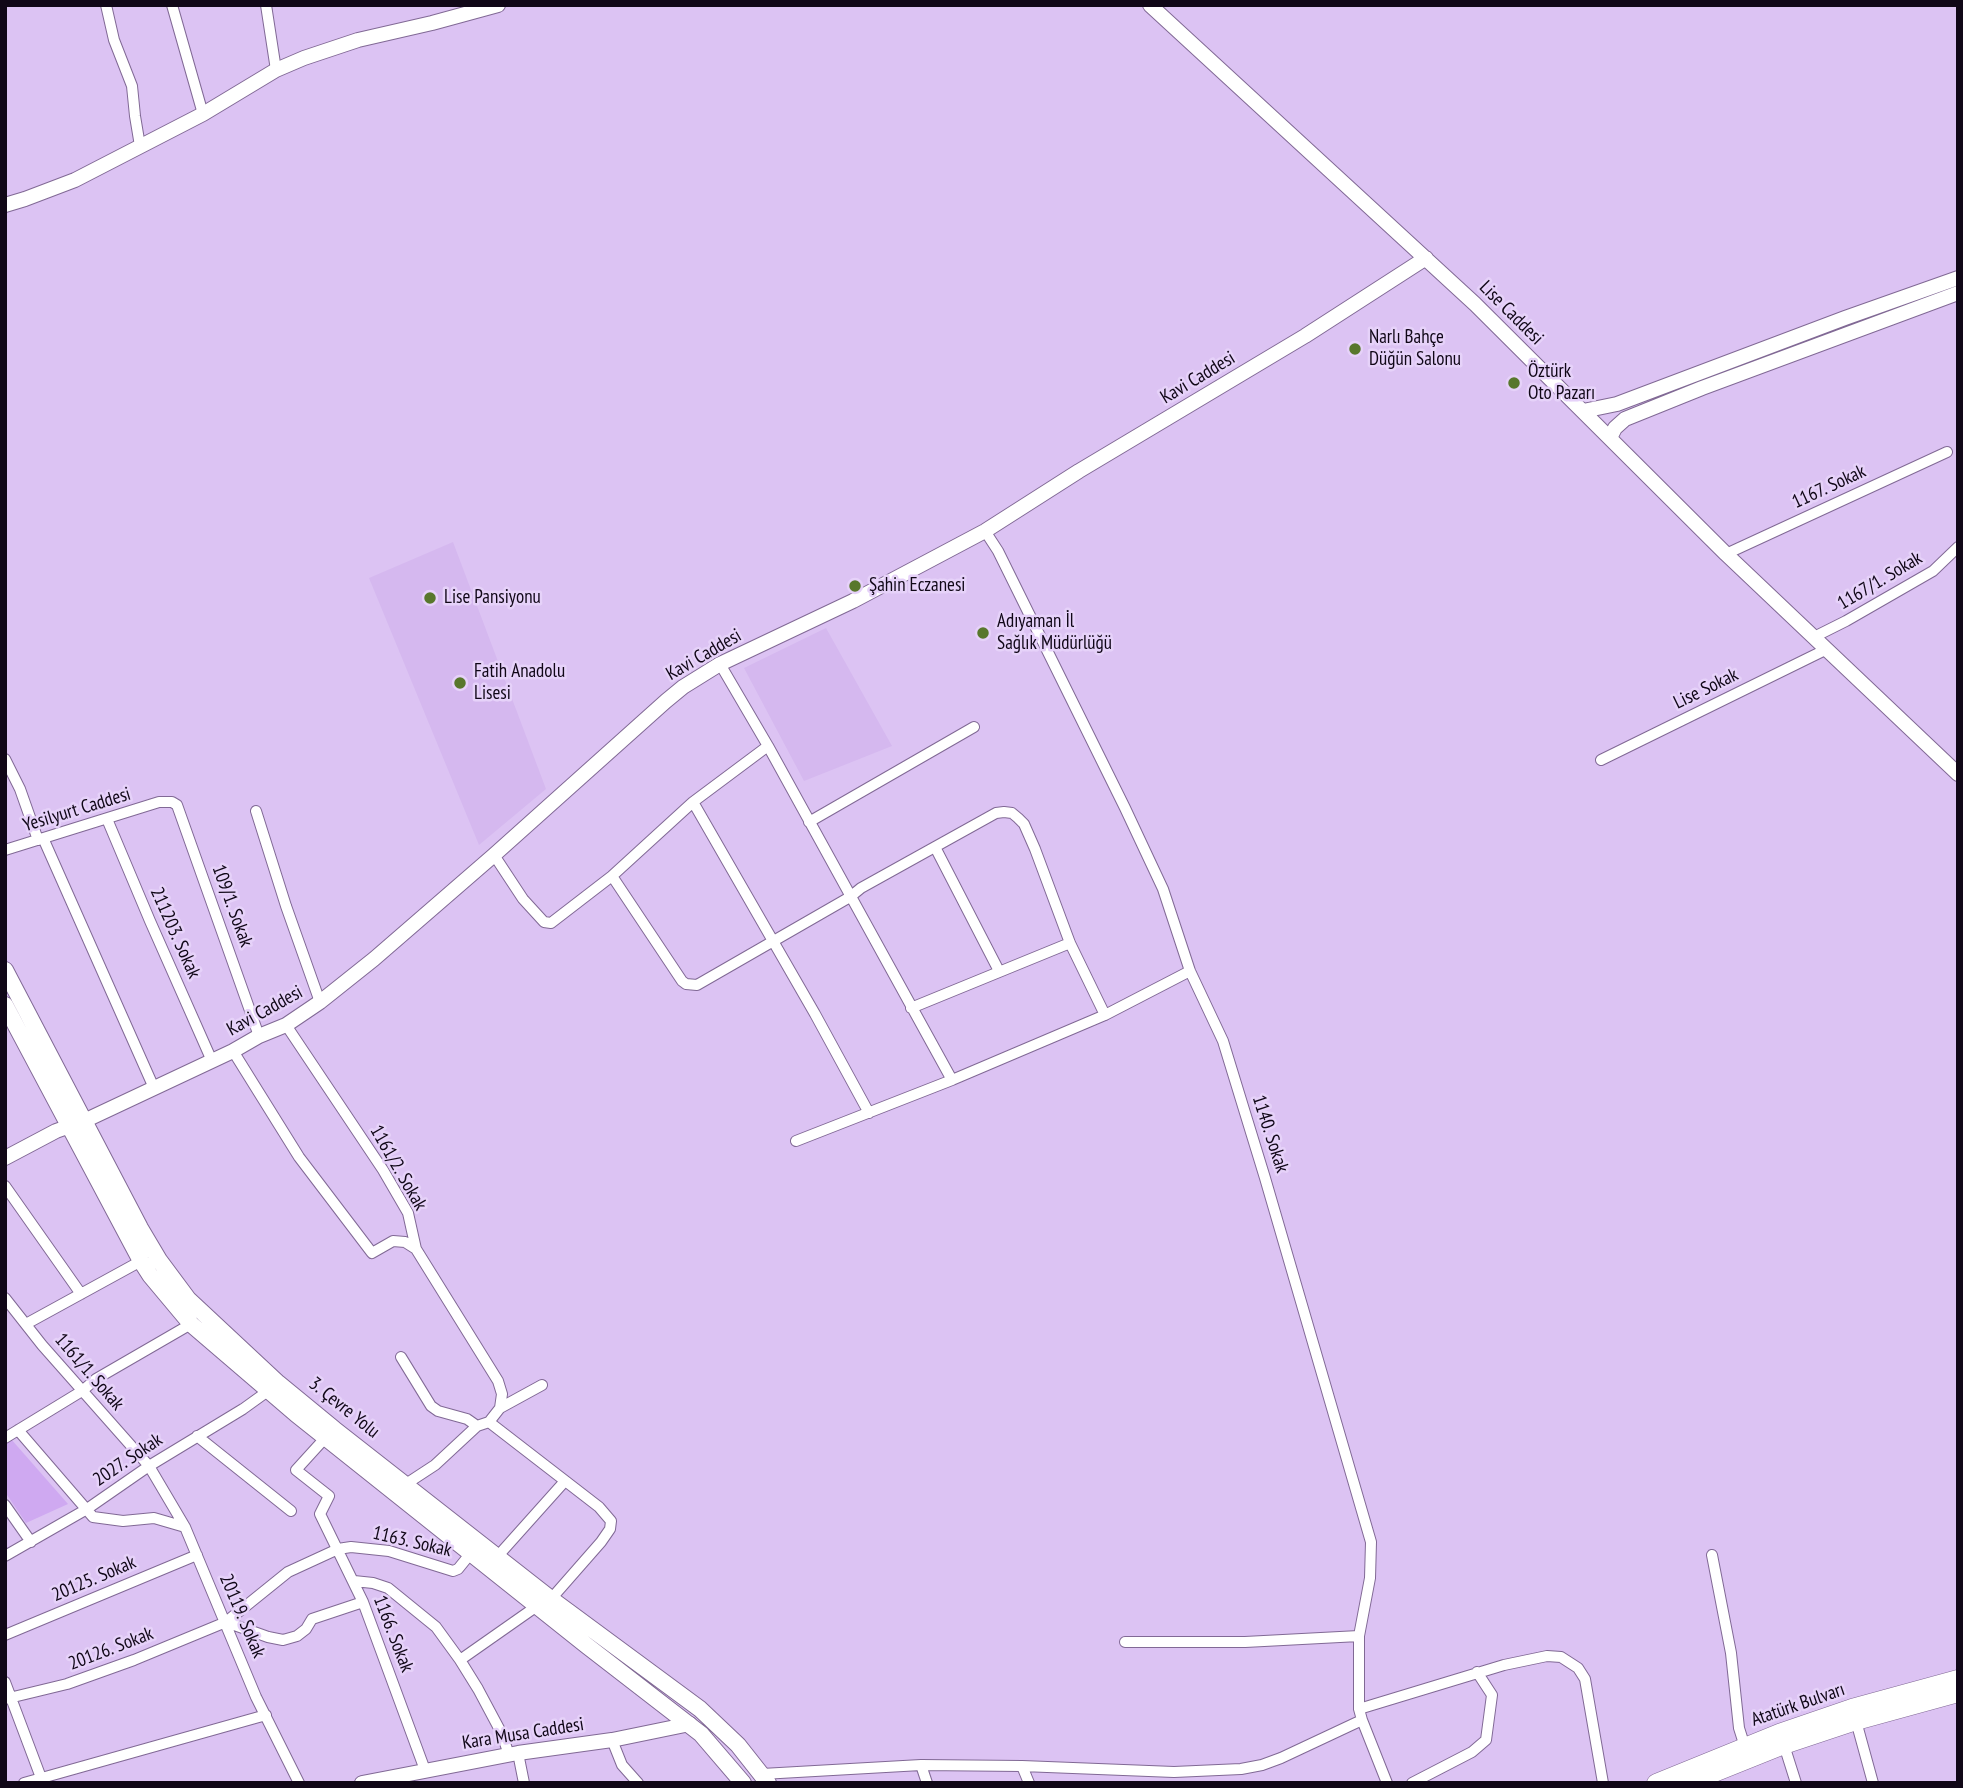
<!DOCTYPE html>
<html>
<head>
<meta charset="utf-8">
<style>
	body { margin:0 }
	#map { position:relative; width:1963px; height:1788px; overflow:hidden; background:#dcc3f3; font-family:"PT Sans Narrow",sans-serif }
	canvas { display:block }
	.frame { position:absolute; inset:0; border:7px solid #100717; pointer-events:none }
</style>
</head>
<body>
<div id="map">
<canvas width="1963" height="1788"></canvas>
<div class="frame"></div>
</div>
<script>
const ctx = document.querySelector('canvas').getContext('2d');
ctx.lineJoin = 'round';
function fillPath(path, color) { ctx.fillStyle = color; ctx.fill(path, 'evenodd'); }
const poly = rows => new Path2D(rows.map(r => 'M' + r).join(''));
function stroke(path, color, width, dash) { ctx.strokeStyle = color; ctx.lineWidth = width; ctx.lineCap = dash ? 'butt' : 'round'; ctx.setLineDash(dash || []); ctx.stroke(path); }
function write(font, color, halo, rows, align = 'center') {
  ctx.font = font + ' "PT Sans Narrow",sans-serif'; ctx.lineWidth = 5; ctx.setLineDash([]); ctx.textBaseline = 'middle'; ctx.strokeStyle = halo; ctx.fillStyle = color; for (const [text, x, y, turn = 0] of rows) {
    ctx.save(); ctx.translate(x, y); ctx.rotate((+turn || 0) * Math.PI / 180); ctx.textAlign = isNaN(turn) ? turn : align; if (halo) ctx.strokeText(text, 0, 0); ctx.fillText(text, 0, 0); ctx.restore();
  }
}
const built = poly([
	[453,542,546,789,479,845,369,578],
	[826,628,892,746,804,781,744,668]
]);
const green = poly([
	[11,1439,68,1504,26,1523,5,1492,5,1443]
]);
const minor = poly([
	[106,5,114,40,132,86,135,116,140,146],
	[172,5,203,114],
	[266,5,276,70],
	[985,531,998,551,1125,808,1163,889,1190,971,1223,1041,1265,1178,1371,1542,1370,1578,1359,1636,1359,1709,1362,1720,1387,1783],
	[1726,554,1947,452],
	[1814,637,1846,621,1933,571,1958,547],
	[720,664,768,746,952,1080],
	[5,759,20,789,38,840],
	[1601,760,1827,649],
	[693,802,815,1014,869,1113],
	[256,811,286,906,320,1002],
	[107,819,150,921,212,1061],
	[809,822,974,727],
	[43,838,154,1088],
	[935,847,999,971],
	[5,850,159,802,172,802,177,805,259,1036],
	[494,855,523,899,544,922,551,923,612,876,693,802,768,746],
	[612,876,682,981,686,984,697,985,850,897,861,888,996,813,1004,812,1012,813,1018,818,1024,824,1035,849,1070,943,1105,1015],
	[911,1008,1070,943],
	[286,1025,383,1170,408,1213,416,1249,498,1381,502,1394,500,1408],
	[233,1051,299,1157,372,1253,393,1241,405,1242,416,1249],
	[796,1141,952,1080,1105,1015,1190,971],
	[5,1186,81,1294],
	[5,1298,42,1345,149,1466,185,1527,256,1697,299,1783],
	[26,1324,141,1261],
	[401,1357,431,1406,438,1411,467,1419,477,1426],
	[489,1422,599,1507,611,1521,610,1529,601,1542,551,1599],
	[18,1430,93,1517,123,1521,154,1518,185,1527],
	[197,1436,291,1511],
	[326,1437,296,1470,329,1496,320,1514,363,1602,425,1770],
	[5,1438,82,1391,96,1379,191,1324],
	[406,1484,435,1465,477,1426,489,1422,500,1408,542,1385],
	[5,1505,31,1542],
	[1712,1555,1731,1653,1739,1728,1745,1747],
	[5,1556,87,1509,149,1466,243,1409,268,1391],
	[497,1557,565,1481],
	[354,1581,373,1583,388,1588,436,1627,460,1660],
	[226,1622,268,1637,283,1640,297,1636,306,1629,312,1619,363,1602],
	[5,1635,197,1555],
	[1125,1642,1245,1642,1359,1636],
	[5,1682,43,1783],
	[5,1699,67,1684,134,1660,226,1622,288,1572,338,1549,351,1547,389,1551,453,1571,458,1569,471,1553],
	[1359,1709,1504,1665,1547,1656,1561,1657,1578,1668,1585,1679,1603,1783],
	[1856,1721,1873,1783],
	[612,1740,622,1765,638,1783],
	[1784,1745,1796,1783],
	[518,1753,524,1783],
	[509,1755,502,1734,478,1689,460,1660,537,1606],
	[921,1765,927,1783],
	[1022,1766,1029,1783],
	[762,1774,921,1765,1022,1766,1174,1772,1241,1769,1262,1765,1281,1758,1362,1720],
	[24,1783,266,1715],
	[1412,1783,1472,1752,1486,1740,1492,1695,1477,1672]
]);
const tertiary = poly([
	[1150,5,1475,304,1726,554,1958,774],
	[5,205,25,199,75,180,203,114,276,70,304,58,358,40,432,23,498,5],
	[1583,411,1617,404,1845,318,1958,278],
	[1610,438,1615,428,1625,419,1702,388,1958,293],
	[5,1158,56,1131,84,1121,233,1051,259,1036,286,1025,320,1002,374,959,494,855,666,701,683,687,720,664,853,601,985,531,1079,471,1305,336,1426,258],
	[362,1783,518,1753,612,1740,690,1724]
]);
const secondary = poly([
	[5,970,140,1228,159,1260,188,1299,278,1383,334,1429,551,1599,700,1709,738,1745,768,1783],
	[5,1005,141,1261,150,1275,191,1324,296,1414,586,1645,701,1734,743,1783]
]);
const trunk = poly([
	[1656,1783,1779,1733,1852,1708,1958,1679],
	[1689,1783,1784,1745,1856,1721,1958,1693]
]);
const markers = [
	[1355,349,7,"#58772c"],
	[1514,383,7,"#58772c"],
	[855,586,7,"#58772c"],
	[430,598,7,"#58772c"],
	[983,633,7,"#58772c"],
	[460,683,7,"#58772c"]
];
const streetNames = [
	["Lise Caddesi",1511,313,45],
	["Kavi Caddesi",1198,378,-31],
	["1167. Sokak",1829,487,-25],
	["1167/1. Sokak",1880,581,-31],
	["Kavi Caddesi",704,655,-30],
	["Lise Sokak",1706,689,-26],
	["Yesilyurt Caddesi",77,810,-17],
	["109/1. Sokak",232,906,70],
	["211203. Sokak",175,933,66],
	["Kavi Caddesi",265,1011,-29],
	["1140. Sokak",1270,1134,72],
	["1161/2. Sokak",398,1168,60],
	["1161/1. Sokak",89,1372,49],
	["3. Çevre Yolu",344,1408,39],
	["2027. Sokak",128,1460,-34],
	["1163. Sokak",412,1542,13],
	["20125. Sokak",94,1579,-23],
	["20119. Sokak",242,1616,67],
	["1166. Sokak",393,1634,69],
	["20126. Sokak",111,1649,-21],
	["Atatürk Bulvarı",1798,1705,-19],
	["Kara Musa Caddesi",523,1734,-9]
];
const poiNames = [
	["Narlı Bahçe",1369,338],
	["Düğün Salonu",1369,360],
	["Öztürk",1528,372],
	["Oto Pazarı",1528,394],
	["Şahin Eczanesi",869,586],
	["Lise Pansiyonu",444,598],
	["Adıyaman İl",997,622],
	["Sağlık Müdürlüğü",997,644],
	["Fatih Anadolu",474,672],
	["Lisesi",474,694]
];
fillPath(built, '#d5b8ef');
fillPath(green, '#cfa9f1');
stroke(minor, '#816995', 12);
stroke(tertiary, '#816995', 16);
stroke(secondary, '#816995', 18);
stroke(trunk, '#816995', 19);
stroke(minor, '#fff', 10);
stroke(tertiary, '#fff', 14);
stroke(secondary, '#fff', 16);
stroke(trunk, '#fff', 18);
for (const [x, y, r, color] of markers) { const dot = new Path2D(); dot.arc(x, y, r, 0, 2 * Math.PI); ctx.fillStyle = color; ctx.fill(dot); stroke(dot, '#e6d2f9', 2.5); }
write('19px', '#100717', '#e6d2f9', streetNames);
write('19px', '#100717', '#e6d2f9', poiNames, 'left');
</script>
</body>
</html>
